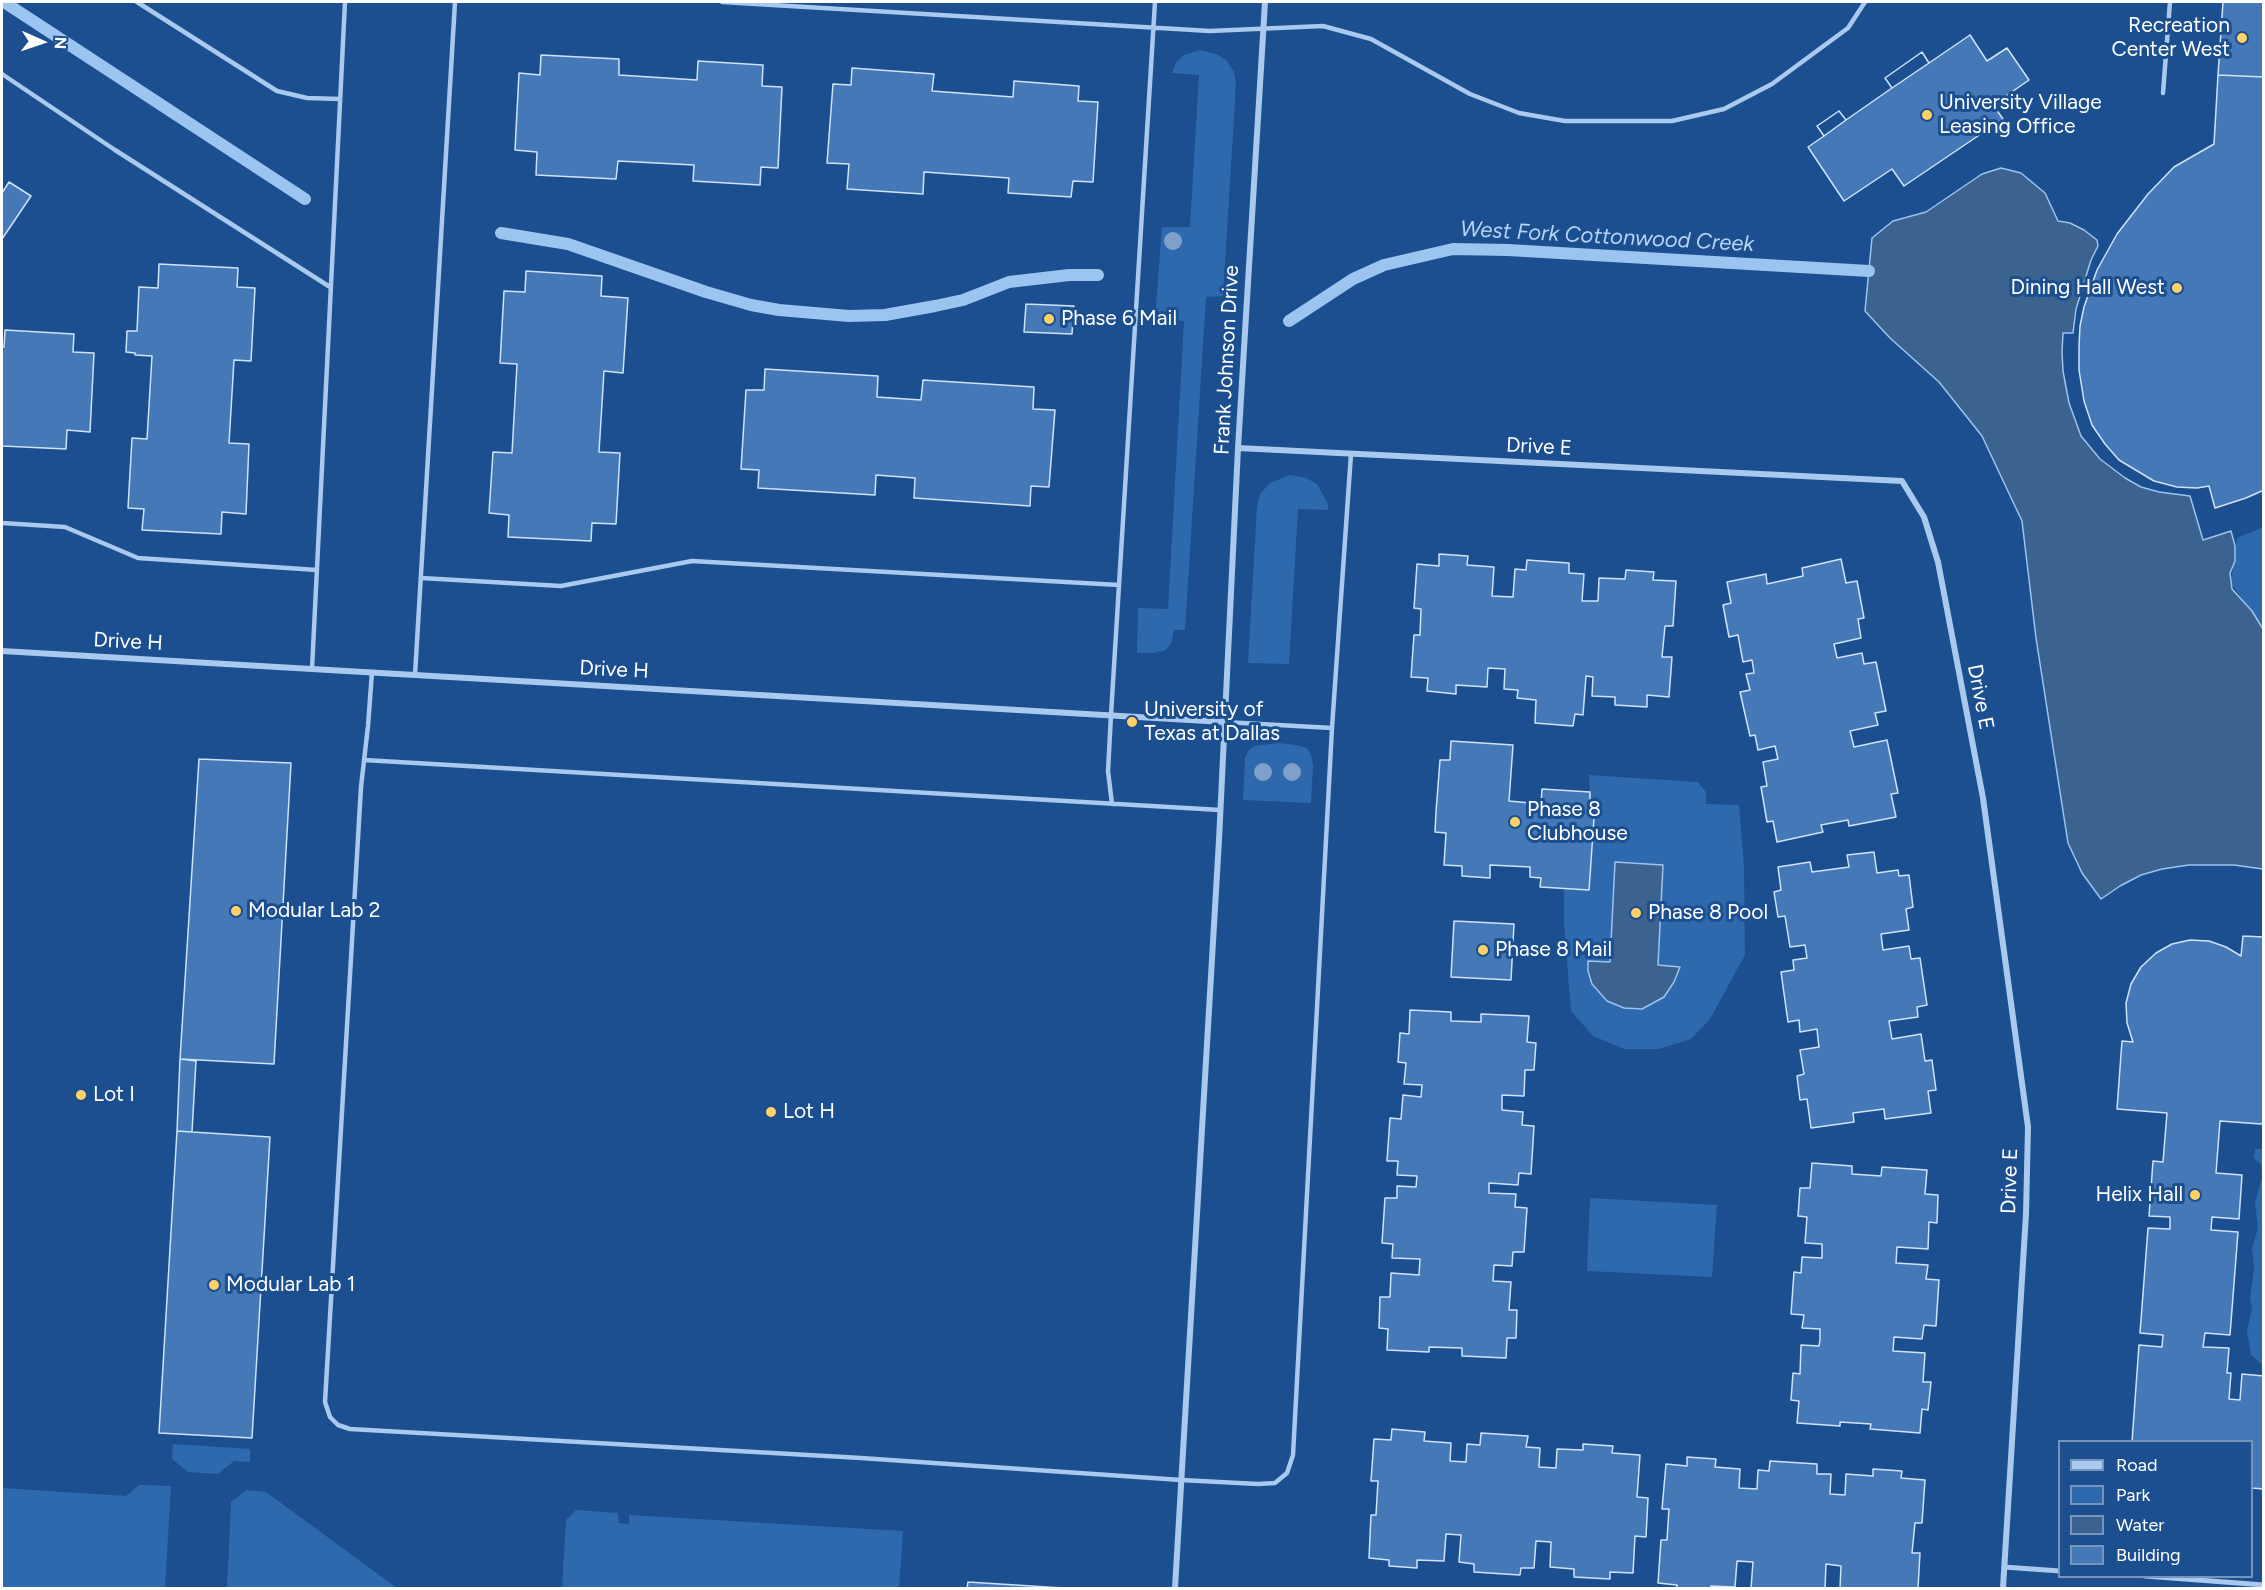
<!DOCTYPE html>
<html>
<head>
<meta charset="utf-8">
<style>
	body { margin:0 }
	#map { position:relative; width:2265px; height:1590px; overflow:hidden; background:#1b4f8f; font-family:Figtree,sans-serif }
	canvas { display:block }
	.frame { position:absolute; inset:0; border:3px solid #fff; pointer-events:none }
	.legend { position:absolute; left:2058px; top:1440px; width:195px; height:138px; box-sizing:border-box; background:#1b4f8f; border:2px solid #7695bc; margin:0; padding:8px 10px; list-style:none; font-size:18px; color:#fff }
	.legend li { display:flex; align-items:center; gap:12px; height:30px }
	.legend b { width:30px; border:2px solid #7695bc }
	.north { position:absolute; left:12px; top:12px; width:60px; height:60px; -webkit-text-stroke:4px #1b4f8f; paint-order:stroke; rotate:93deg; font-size:16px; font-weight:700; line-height:24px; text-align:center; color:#fff }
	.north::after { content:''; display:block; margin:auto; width:21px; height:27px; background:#fff; clip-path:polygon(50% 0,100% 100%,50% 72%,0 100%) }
</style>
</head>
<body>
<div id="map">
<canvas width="2265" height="1590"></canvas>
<div class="frame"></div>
<ul class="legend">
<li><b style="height:8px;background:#a9c9ee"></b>Road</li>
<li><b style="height:16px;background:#2e69ad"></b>Park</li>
<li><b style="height:16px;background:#3c6290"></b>Water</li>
<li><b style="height:16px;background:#4478b7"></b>Building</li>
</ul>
<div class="north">N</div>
</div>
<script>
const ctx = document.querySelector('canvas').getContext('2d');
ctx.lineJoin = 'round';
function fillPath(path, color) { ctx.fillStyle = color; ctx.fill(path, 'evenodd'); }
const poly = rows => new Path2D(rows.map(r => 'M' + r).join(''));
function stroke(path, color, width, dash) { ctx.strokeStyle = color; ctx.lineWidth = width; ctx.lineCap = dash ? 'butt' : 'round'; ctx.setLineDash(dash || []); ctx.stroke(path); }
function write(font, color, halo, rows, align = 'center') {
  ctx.font = font + ' Figtree,sans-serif'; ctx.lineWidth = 6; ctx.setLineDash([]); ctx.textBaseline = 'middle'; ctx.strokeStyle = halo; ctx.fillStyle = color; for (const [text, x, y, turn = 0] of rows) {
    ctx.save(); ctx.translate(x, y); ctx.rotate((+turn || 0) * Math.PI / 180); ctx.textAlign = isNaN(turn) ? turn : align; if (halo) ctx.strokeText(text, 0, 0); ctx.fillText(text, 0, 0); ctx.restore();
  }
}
const green = poly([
	[1200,50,1216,54,1226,60,1234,72,1236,84,1223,296,1206,297,1185,630,1174,630,1172,642,1166,650,1153,653,1137,653,1138,608,1168,609,1184,321,1155,319,1162,227,1190,227,1199,75,1172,73,1176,63,1184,55],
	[1290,475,1306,478,1317,484,1328,504,1328,510,1298,509,1289,664,1248,663,1257,507,1260,494,1270,483],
	[2263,527,2263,629,2231,583,2237,538],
	[1278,743,1296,745,1307,748,1311,755,1313,765,1311,803,1243,800,1245,758,1249,750,1254,746],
	[1589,775,1698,782,1706,792,1706,804,1739,805,1744,866,1745,955,1710,1019,1691,1039,1659,1049,1624,1049,1593,1036,1571,1011,1564,925,1564,888,1589,890,1595,804,1590,803],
	[2255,1149,2264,1149,2263,1365,2251,1355,2247,1331,2252,1308,2250,1299,2254,1268,2252,1248,2258,1228,2255,1203,2262,1177,2261,1164,2254,1158],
	[1590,1198,1717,1205,1712,1277,1587,1271],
	[173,1444,250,1449,250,1462,234,1461,218,1474,188,1472,172,1459],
	[139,1485,171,1486,165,1588,2,1588,2,1488,126,1496],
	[246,1490,266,1492,397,1588,227,1588,231,1502],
	[576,1510,618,1513,619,1523,629,1524,629,1515,903,1531,899,1588,562,1588,566,1520]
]);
const water = poly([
	[2001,168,2021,173,2045,193,2058,221,2070,223,2084,230,2097,240,2098,246,2091,260,2076,309,2073,333,2063,333,2062,352,2063,371,2069,403,2081,436,2100,459,2125,478,2141,487,2159,492,2190,496,2203,540,2231,531,2235,546,2235,561,2230,573,2232,589,2252,611,2263,629,2263,869,2234,865,2189,865,2162,869,2141,875,2120,886,2101,899,2082,873,2068,843,2036,638,2022,521,1982,436,1939,382,1890,338,1865,311,1872,238,1893,221,1926,212,1982,174,2001,168],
	[1615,862,1663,865,1658,965,1680,967,1674,982,1664,997,1642,1009,1624,1008,1607,1001,1592,984,1588,971,1588,961,1610,962,1615,862]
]);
const stream = poly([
	[4,2,305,199],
	[501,233,568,244,706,292,751,305,779,310,849,316,885,315,935,306,963,300,1009,282,1069,275,1098,275],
	[1289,321,1353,279,1384,265,1453,249,1508,250,1869,271]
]);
const building = poly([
	[2223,2,2264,2,2264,77,2218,75,2223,2],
	[1970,35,1987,61,2007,48,2029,80,1993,105,2003,119,1904,186,1892,169,1844,201,1808,147,1824,136,1817,126,1839,111,1846,120,1892,88,1885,78,1922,52,1929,63,1970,35],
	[1922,52,1929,63,1892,88,1885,78,1922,52],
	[541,55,619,59,619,75,697,80,698,61,763,65,762,86,782,87,778,168,761,167,760,185,693,181,694,165,618,161,616,179,536,175,537,152,515,150,519,73,540,75,541,55],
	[852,68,934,74,932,91,1013,97,1014,81,1079,86,1078,101,1098,102,1093,182,1073,181,1071,197,1008,193,1009,178,924,172,923,194,847,189,849,164,827,163,833,84,851,85,852,68],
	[2218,75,2264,77,2264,490,2246,498,2215,508,2209,486,2197,488,2177,487,2154,481,2119,460,2105,444,2092,425,2084,401,2079,370,2079,346,2080,326,2084,307,2097,270,2117,234,2148,194,2174,167,2214,144,2218,75],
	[1839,111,1846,120,1824,136,1817,126,1839,111],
	[9,182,31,196,2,239,2,193,9,182],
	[159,264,238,268,237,287,255,288,251,361,234,360,229,443,249,444,246,514,222,512,221,534,142,530,144,509,128,508,132,438,147,439,152,356,135,355,135,353,126,352,127,331,137,331,139,287,158,288,159,264],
	[526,271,602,276,601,296,628,298,623,373,604,371,599,452,620,453,616,524,592,523,591,541,508,537,509,515,489,513,493,452,512,453,517,364,500,363,504,291,525,292,526,271],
	[1026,304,1074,306,1072,334,1024,332,1026,304],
	[5,330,74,334,73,352,94,353,90,432,67,430,66,449,2,446,2,347,4,347,5,330],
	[765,369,878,376,877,397,921,400,923,380,1034,387,1033,409,1055,410,1049,487,1031,486,1030,506,914,498,915,478,876,475,875,495,758,488,759,470,741,469,746,390,764,390,765,369],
	[1439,554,1468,556,1467,565,1494,567,1492,596,1513,597,1515,569,1526,570,1527,560,1569,563,1569,573,1584,574,1582,601,1598,601,1599,578,1625,579,1626,570,1654,572,1653,580,1676,581,1673,626,1665,626,1662,657,1672,657,1669,697,1647,695,1647,707,1615,705,1615,697,1592,696,1593,677,1586,676,1583,715,1575,714,1573,726,1535,723,1536,700,1517,698,1518,690,1504,689,1505,669,1488,668,1487,687,1456,685,1456,694,1427,691,1428,678,1411,677,1414,635,1420,635,1421,609,1414,608,1417,564,1439,566,1439,554],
	[1841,559,1846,583,1857,581,1864,618,1858,619,1861,638,1834,644,1837,658,1862,653,1864,664,1876,662,1886,711,1875,713,1878,725,1850,731,1854,747,1887,740,1898,793,1891,794,1896,817,1849,826,1848,820,1821,825,1823,832,1777,842,1773,821,1767,822,1761,787,1767,786,1763,762,1778,759,1775,746,1758,750,1755,735,1750,736,1740,692,1750,690,1746,674,1754,673,1753,666,1752,660,1743,662,1738,635,1729,637,1723,605,1731,603,1727,582,1766,574,1767,584,1803,576,1802,568,1841,559],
	[1451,741,1513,745,1509,801,1541,804,1542,789,1590,792,1590,803,1595,804,1589,890,1540,887,1541,878,1530,877,1530,867,1490,865,1490,878,1462,876,1462,866,1444,865,1446,833,1435,832,1436,812,1440,760,1450,760,1451,741],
	[199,759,291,763,274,1064,180,1059,199,759],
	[1874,852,1877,873,1898,870,1899,876,1909,875,1913,907,1906,909,1909,930,1881,934,1883,950,1909,946,1911,959,1920,958,1927,1005,1917,1007,1918,1017,1889,1021,1892,1039,1921,1034,1925,1061,1932,1060,1936,1090,1928,1091,1931,1113,1885,1119,1884,1109,1853,1113,1854,1122,1811,1128,1807,1099,1800,1100,1797,1076,1804,1074,1800,1050,1819,1047,1818,1039,1817,1029,1800,1032,1799,1020,1788,1022,1781,972,1794,970,1793,960,1807,958,1805,945,1790,947,1785,916,1778,917,1774,892,1781,890,1778,867,1810,862,1812,872,1849,867,1847,855,1874,852],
	[1454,921,1514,924,1511,980,1451,977,1454,921],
	[2243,936,2264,937,2264,1121,2261,1124,2220,1121,2216,1173,2242,1175,2239,1219,2212,1217,2211,1230,2238,1232,2230,1335,2205,1333,2203,1347,2229,1348,2227,1373,2231,1373,2229,1399,2240,1400,2242,1374,2264,1376,2264,1489,2252,1488,2252,1442,2132,1442,2139,1345,2162,1347,2163,1335,2140,1333,2148,1228,2170,1229,2170,1217,2149,1216,2153,1161,2163,1162,2167,1113,2117,1109,2122,1041,2133,1042,2127,1023,2126,1003,2131,984,2141,967,2156,953,2172,944,2190,940,2209,941,2226,947,2241,956,2243,936],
	[1410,1010,1451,1012,1451,1021,1481,1022,1481,1014,1529,1016,1527,1042,1536,1043,1534,1070,1525,1070,1524,1096,1502,1095,1502,1110,1523,1112,1522,1125,1534,1126,1531,1174,1519,1173,1518,1185,1489,1183,1489,1193,1516,1194,1515,1207,1527,1208,1524,1252,1513,1252,1512,1266,1494,1265,1493,1281,1511,1282,1509,1310,1517,1310,1516,1338,1507,1338,1506,1358,1462,1356,1462,1348,1429,1347,1429,1352,1387,1350,1388,1329,1379,1328,1380,1297,1390,1297,1391,1273,1419,1275,1420,1259,1392,1258,1393,1244,1382,1243,1385,1198,1397,1198,1397,1186,1416,1187,1417,1176,1397,1175,1398,1161,1387,1161,1390,1118,1401,1119,1403,1095,1421,1097,1422,1085,1404,1084,1406,1063,1398,1062,1400,1033,1409,1034,1410,1010],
	[180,1059,196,1061,192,1132,177,1131,180,1059],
	[177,1131,270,1137,252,1438,159,1433,177,1131],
	[1812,1163,1852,1166,1852,1174,1881,1176,1882,1167,1927,1170,1925,1194,1938,1195,1937,1223,1929,1222,1928,1249,1897,1247,1896,1263,1928,1265,1926,1279,1939,1280,1936,1326,1924,1325,1922,1339,1894,1337,1893,1351,1925,1353,1923,1382,1931,1382,1928,1410,1922,1409,1920,1433,1870,1429,1871,1424,1840,1422,1840,1426,1797,1423,1799,1401,1791,1400,1793,1373,1800,1374,1801,1345,1819,1346,1820,1340,1820,1329,1802,1328,1804,1315,1791,1314,1794,1272,1801,1273,1802,1257,1822,1258,1822,1244,1805,1243,1807,1217,1798,1216,1800,1188,1810,1188,1812,1163],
	[1392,1429,1425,1432,1424,1441,1451,1443,1450,1461,1466,1462,1467,1444,1480,1445,1481,1433,1528,1436,1526,1447,1540,1448,1539,1467,1556,1468,1557,1449,1583,1450,1583,1444,1613,1446,1612,1453,1640,1455,1637,1497,1648,1498,1646,1537,1635,1536,1633,1573,1610,1572,1610,1579,1574,1577,1574,1569,1550,1567,1551,1542,1536,1541,1534,1568,1521,1568,1520,1575,1474,1572,1474,1564,1459,1562,1461,1535,1446,1534,1444,1561,1417,1560,1417,1568,1389,1566,1389,1560,1369,1558,1371,1515,1376,1515,1378,1481,1371,1481,1374,1439,1391,1440,1392,1429],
	[1687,1457,1716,1459,1715,1467,1740,1469,1739,1488,1757,1489,1758,1470,1769,1471,1770,1461,1817,1464,1817,1474,1831,1474,1830,1494,1845,1495,1846,1474,1873,1476,1873,1469,1902,1471,1901,1478,1925,1480,1922,1523,1915,1523,1912,1553,1920,1553,1918,1588,1840,1588,1841,1566,1826,1564,1825,1588,1751,1588,1753,1562,1737,1561,1735,1587,1711,1586,1711,1588,1677,1588,1677,1585,1658,1583,1661,1540,1667,1540,1669,1509,1662,1509,1666,1464,1687,1466,1687,1457],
	[968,1582,1063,1588,967,1588,968,1582]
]);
const service = poly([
	[137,2,277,91,307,98,340,99],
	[722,2,1210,31,1323,26,1371,39,1470,94,1519,113,1565,121,1672,121,1724,109,1772,84,1848,28,1865,2],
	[2,74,115,150,330,287],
	[2163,93,2170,2],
	[2,523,65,527,138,558,317,570],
	[421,578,561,586,692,561,1119,585],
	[312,669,345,2],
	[372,672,368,726,361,787,325,1402,330,1417,338,1425,350,1429,861,1458,1181,1480,1258,1484,1275,1483,1287,1473,1293,1455,1332,728,1351,454],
	[415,675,455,2],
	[1224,722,1332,728],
	[364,760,1220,810],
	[1112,804,1108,771,1111,715,1155,2]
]);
const pedestrian = poly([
	[2004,1567,2060,1571],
	[2145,1576,2264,1585]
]);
const minor = poly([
	[1238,448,1902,481,1924,517,1938,562,1983,798,2028,1127,2026,1214,2003,1588],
	[2,651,1224,722],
	[1175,1588,1219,840,1238,448,1265,2]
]);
const trees = [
	[1173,241],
	[1263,772],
	[1292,772]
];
const markers = [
	[2242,38,6,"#ffd166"],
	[1927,115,6,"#ffd166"],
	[2177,288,6,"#ffd166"],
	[1049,319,6,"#ffd166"],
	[1132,722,6,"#ffd166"],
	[1515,822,6,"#ffd166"],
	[236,911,6,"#ffd166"],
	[1636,913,6,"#ffd166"],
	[1483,950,6,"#ffd166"],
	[81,1095,6,"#ffd166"],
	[771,1112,6,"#ffd166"],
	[2195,1195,6,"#ffd166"],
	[214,1285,6,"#ffd166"]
];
const poiNames = [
	["Recreation",2230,26,"right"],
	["Center West",2230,50,"right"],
	["University Village",1939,103],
	["Leasing Office",1939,127],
	["Dining Hall West",2165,288,"right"],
	["Phase 6 Mail",1061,319],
	["University of",1144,710],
	["Texas at Dallas",1144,734],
	["Phase 8",1527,810],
	["Clubhouse",1527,834],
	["Modular Lab 2",248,911],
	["Phase 8 Pool",1648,913],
	["Phase 8 Mail",1495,950],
	["Lot I",93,1095],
	["Lot H",783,1112],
	["Helix Hall",2183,1195,"right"],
	["Modular Lab 1",226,1285]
];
const streetNames = [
	["Frank Johnson Drive",1227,360,-87],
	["Drive E",1539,447,3],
	["Drive H",128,642,3],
	["Drive H",614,670,3],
	["Drive E",1980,697,79],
	["Drive E",2010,1181,-88]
];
const waterNames = [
	["West Fork Cottonwood Creek",1607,237,3]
];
fillPath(green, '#2e69ad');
fillPath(water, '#3c6290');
stroke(water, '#9cc4f0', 1.5);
stroke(stream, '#9cc4f0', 12);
fillPath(building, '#4478b7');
stroke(building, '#cfe3fa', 1.5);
stroke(service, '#a9c9ee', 4.5);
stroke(pedestrian, '#a9c9ee', 5);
stroke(minor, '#a9c9ee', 6);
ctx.fillStyle = '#7ea0ca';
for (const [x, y] of trees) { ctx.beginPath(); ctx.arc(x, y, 9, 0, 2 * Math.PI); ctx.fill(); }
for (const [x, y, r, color] of markers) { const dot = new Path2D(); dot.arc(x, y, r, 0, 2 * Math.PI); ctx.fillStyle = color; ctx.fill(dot); stroke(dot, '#1b4f8f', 2); }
write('21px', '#fff', '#1b4f8f', poiNames, 'left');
write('21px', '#fff', '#1b4f8f', streetNames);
write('italic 22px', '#b5d3f5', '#1b4f8f', waterNames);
</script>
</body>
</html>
